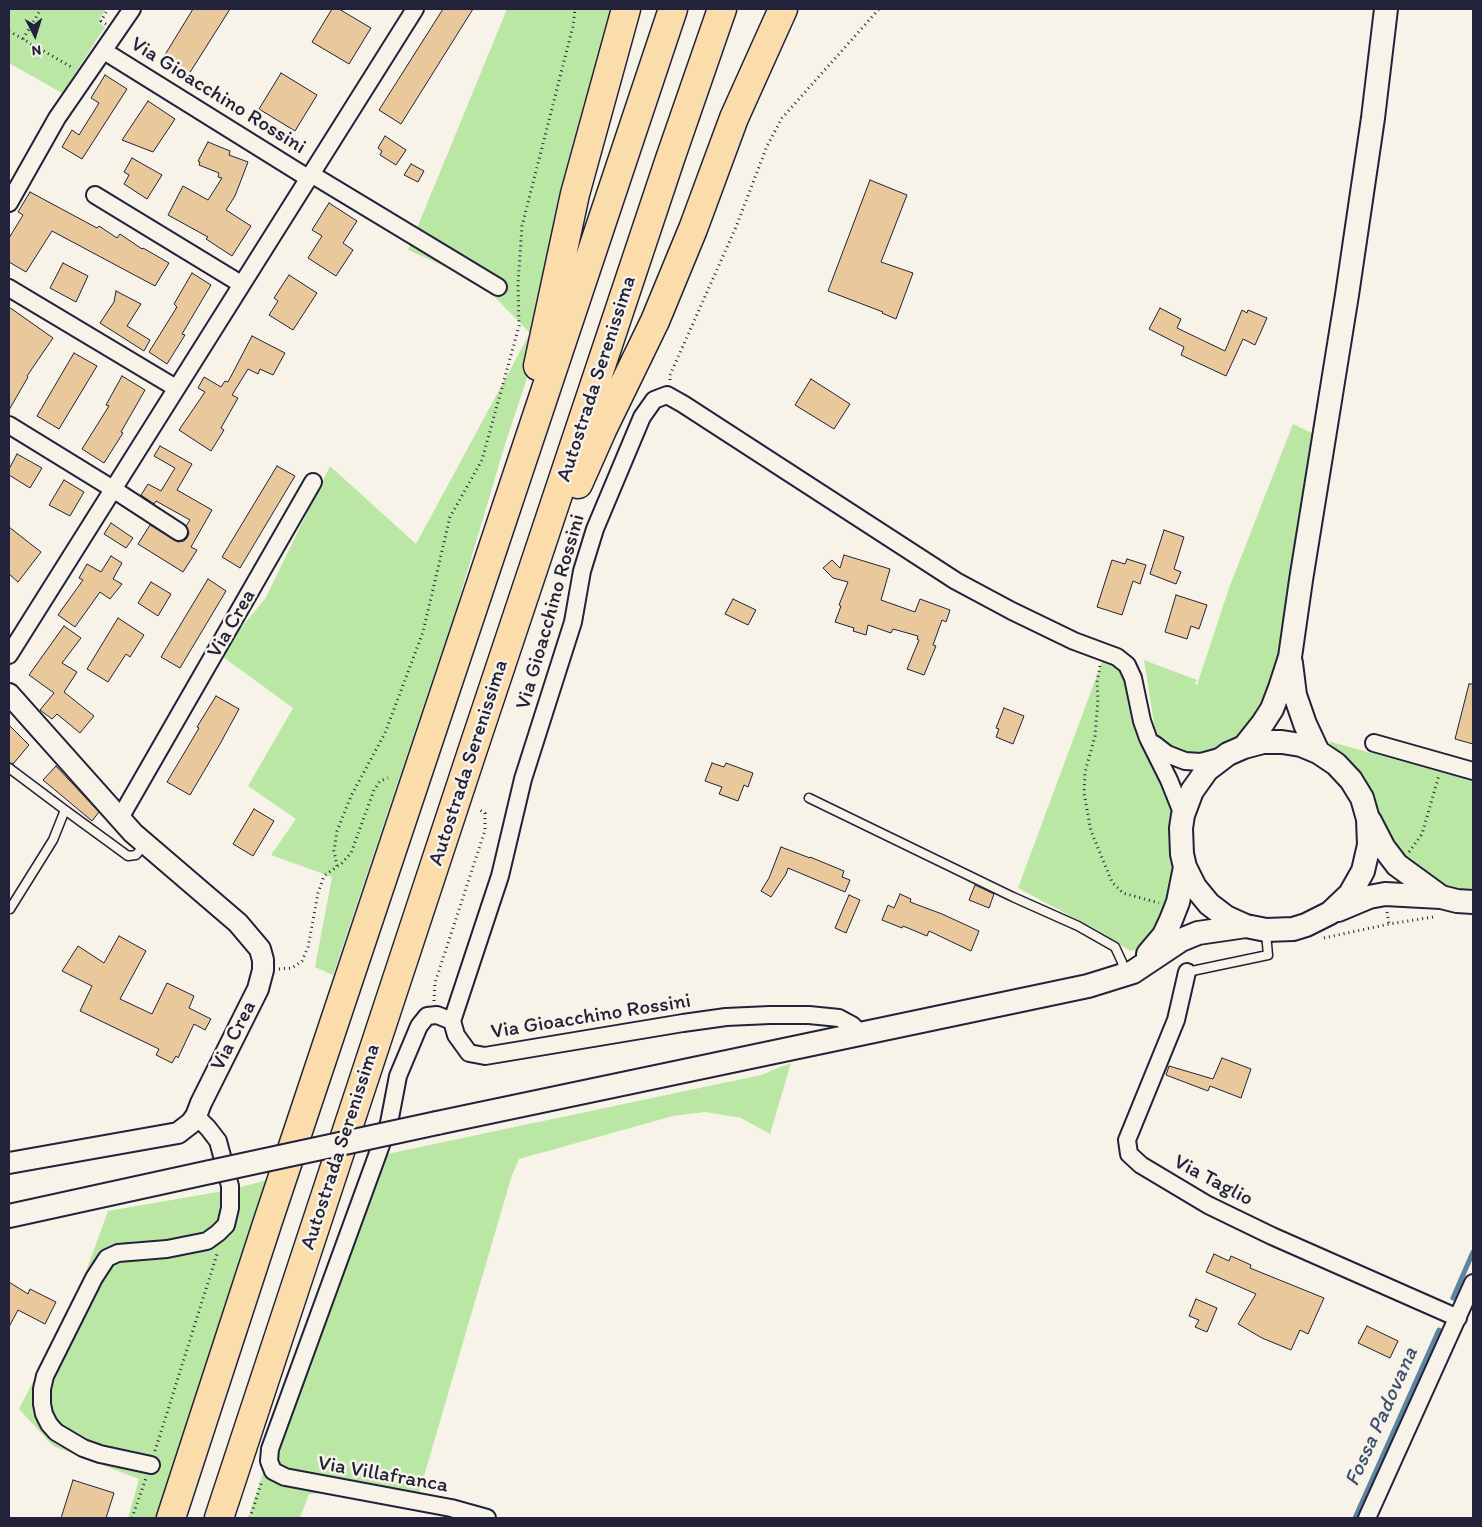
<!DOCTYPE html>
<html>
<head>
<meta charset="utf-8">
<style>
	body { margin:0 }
	#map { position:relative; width:1482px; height:1527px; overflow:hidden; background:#f7f3e8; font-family:Itim,sans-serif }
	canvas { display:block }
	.frame { position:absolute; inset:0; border:10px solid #22223b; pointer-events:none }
	.north { position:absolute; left:10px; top:10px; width:50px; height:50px; -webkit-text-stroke:4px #f7f3e8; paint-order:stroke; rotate:175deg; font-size:14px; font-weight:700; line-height:20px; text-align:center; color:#22223b }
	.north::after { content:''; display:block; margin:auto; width:18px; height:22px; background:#22223b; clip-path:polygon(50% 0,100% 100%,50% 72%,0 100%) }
</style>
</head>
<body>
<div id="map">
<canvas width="1482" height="1527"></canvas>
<div class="frame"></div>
<div class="north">N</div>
</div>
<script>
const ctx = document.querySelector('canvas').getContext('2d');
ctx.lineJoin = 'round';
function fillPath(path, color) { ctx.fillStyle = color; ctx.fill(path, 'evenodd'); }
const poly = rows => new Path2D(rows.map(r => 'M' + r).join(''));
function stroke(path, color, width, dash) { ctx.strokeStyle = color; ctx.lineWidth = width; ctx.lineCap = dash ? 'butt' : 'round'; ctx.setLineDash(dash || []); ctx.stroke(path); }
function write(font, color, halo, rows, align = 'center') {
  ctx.font = font + ' Itim,sans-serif'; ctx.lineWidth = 5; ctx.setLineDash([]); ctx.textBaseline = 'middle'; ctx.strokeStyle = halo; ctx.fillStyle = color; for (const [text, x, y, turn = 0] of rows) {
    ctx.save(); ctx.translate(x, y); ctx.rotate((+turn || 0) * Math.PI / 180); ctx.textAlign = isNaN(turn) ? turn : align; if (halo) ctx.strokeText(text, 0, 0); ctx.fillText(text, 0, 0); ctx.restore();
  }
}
const green = poly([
	[9,9,106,9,98,22,105,27,62,93,9,63],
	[507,9,621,9,553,279,526,381,507,438,456,609,333,975,315,967,332,877,271,855,296,819,248,786,293,708,219,654,265,599,330,466,416,544,530,333,480,282,408,250],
	[1293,424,1316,435,1275,693,1240,736,1209,756,1194,759,1161,742,1155,730,1144,660,1197,680,1195,684,1197,685,1229,588],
	[1103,659,1118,665,1125,677,1174,800,1173,901,1143,948,1130,951,1097,930,1018,888],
	[1328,741,1473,781,1473,897,1425,882,1390,841,1371,794,1364,782],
	[791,1063,770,1134,741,1118,705,1112,673,1116,519,1159,511,1178,417,1500,372,1490,309,1494,300,1518,248,1518,368,1158,761,1075],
	[267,1180,157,1518,128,1518,139,1479,53,1446,19,1409,77,1296,108,1211,229,1190]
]);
const stream = poly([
	[1453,1298,1473,1252],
	[1355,1518,1439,1330]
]);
const building = poly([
	[193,9,230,9,189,74,163,58,193,9],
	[332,9,339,9,371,28,349,64,312,42,332,9],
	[443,9,473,9,401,124,379,110,443,9],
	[281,73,317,95,295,131,259,109,281,73],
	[105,75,127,89,82,159,62,147,72,130,79,135,99,103,91,98,105,75],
	[148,101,175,119,153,152,122,140,148,101],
	[385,136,406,150,396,165,380,155,382,151,378,148,385,136],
	[208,142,230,151,229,155,248,162,235,196,226,210,251,226,232,256,206,239,208,237,168,215,183,186,208,200,222,178,218,177,219,173,199,165,200,162,198,161,208,142],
	[132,158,162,175,147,199,124,184,129,175,124,172,132,158],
	[411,164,424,171,418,182,404,175,411,164],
	[870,180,907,195,881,262,913,273,896,319,882,313,883,312,828,291,870,180],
	[30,192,97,228,99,226,117,238,120,234,142,249,143,248,169,263,155,286,52,231,26,272,9,262,9,238,23,215,18,212,30,192],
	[329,203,357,221,343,243,353,250,336,276,308,258,322,236,312,230,329,203],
	[63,263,88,276,76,302,50,288,63,263],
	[192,273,211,285,182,334,185,335,167,364,149,352,177,307,174,304,192,273],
	[289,275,317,293,293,330,269,315,278,301,274,298,289,275],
	[116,291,141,304,127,326,150,340,144,351,100,323,114,302,116,291],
	[9,307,53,338,27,376,28,377,9,410,9,307],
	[1160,308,1181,319,1177,328,1225,351,1242,310,1247,313,1248,310,1267,318,1255,345,1243,339,1226,376,1181,355,1184,347,1149,329,1160,308],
	[252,336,285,353,273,375,260,369,258,374,248,369,232,395,238,398,221,428,224,430,211,451,179,430,205,392,198,388,204,377,221,387,225,381,228,382,252,336],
	[74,353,97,366,59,429,37,416,74,353],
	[122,376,145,390,121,432,123,433,104,463,82,449,109,406,106,405,122,376],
	[811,379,850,404,834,429,795,405,811,379],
	[160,446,192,464,177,490,212,510,191,547,197,550,183,572,138,544,150,525,178,542,184,541,187,538,189,533,186,526,190,520,156,501,154,504,141,495,148,484,161,491,175,468,154,456,160,446],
	[17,454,42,468,30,488,9,475,9,469,17,454],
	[277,466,295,476,240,568,222,557,277,466],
	[64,480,84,492,70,516,49,505,64,480],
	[111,523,133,538,126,548,104,534,111,523],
	[9,527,41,552,18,582,9,574,9,527],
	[1164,530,1184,537,1174,569,1181,572,1176,584,1150,574,1164,530],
	[844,555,890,569,881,600,915,612,920,599,950,610,946,622,942,620,933,645,936,646,924,675,907,669,919,640,917,639,918,636,893,629,891,633,868,625,866,635,853,631,854,628,835,622,841,606,839,605,848,582,833,578,823,568,832,560,840,568,844,555],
	[111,556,122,563,113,579,122,584,110,599,100,592,75,627,58,615,83,580,79,578,87,564,101,572,111,556],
	[1127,559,1146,565,1140,584,1133,581,1122,615,1097,607,1112,560,1125,564,1127,559],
	[208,579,226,591,180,668,161,657,208,579],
	[151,582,171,594,158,616,138,603,151,582],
	[1176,595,1207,605,1199,629,1191,626,1187,639,1165,632,1176,595],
	[733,599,756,610,748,625,725,614,733,599],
	[118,618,144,635,130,657,126,654,108,682,87,669,118,618],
	[64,626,81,638,62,663,77,672,64,692,94,716,80,733,57,714,52,719,40,710,54,693,29,675,64,626],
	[1469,684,1473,684,1473,744,1455,739,1469,684],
	[216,696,239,709,220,744,190,795,167,782,199,728,197,727,216,696],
	[1004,708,1024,716,1013,744,996,737,999,729,996,728,1004,708],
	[9,725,29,745,13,764,9,762,9,725],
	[712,763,724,767,726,763,753,773,748,787,744,785,738,801,719,794,722,787,705,781,712,763],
	[56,766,99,812,92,821,43,780,56,766],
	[254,809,274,821,253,856,233,844,254,809],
	[781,847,810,858,810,857,844,871,842,877,850,880,845,892,788,868,786,874,771,897,761,891,769,878,781,847],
	[975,885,994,894,989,908,969,900,975,885],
	[900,894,911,899,910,902,942,914,979,931,971,951,929,931,927,936,903,926,902,928,882,920,888,905,894,908,900,894],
	[849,895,860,900,846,933,835,928,849,895],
	[119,936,146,951,120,999,152,1014,167,983,194,996,189,1008,211,1019,205,1030,194,1024,178,1058,176,1056,172,1063,156,1055,159,1049,80,1011,92,986,62,971,78,946,104,963,119,936],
	[1222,1058,1251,1069,1241,1098,1210,1086,1208,1091,1166,1075,1169,1066,1213,1079,1222,1058],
	[1214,1254,1229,1261,1231,1256,1251,1265,1250,1268,1324,1298,1308,1334,1300,1330,1291,1350,1262,1338,1238,1324,1256,1294,1206,1272,1214,1254],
	[9,1282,28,1294,30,1289,56,1302,45,1324,18,1310,9,1327,9,1282],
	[1196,1299,1217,1308,1207,1332,1195,1327,1199,1320,1189,1316,1196,1299],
	[1367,1326,1398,1341,1390,1358,1358,1343,1367,1326],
	[73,1480,114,1493,106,1518,61,1518,73,1480]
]);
const path = poly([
	[106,24,101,21,108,9],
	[9,31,73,68],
	[23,39,41,9],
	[670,380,670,375,736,227,767,146,782,118,879,9],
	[1100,666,1097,682,1098,699,1095,736,1085,772,1084,793,1091,831,1112,882,1123,893,1159,903],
	[1409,852,1422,834,1439,775],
	[337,866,334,851,337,831,351,796,385,733,423,632,450,517,482,460,519,326,518,284,522,226,573,26,575,9],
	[1387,912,1389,924],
	[1324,938,1389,924,1433,917],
	[279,969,292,968,302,961,308,947,318,893,324,876,342,863,351,853,374,790,380,781,388,778],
	[434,1001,435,983,485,830,485,813,478,809],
	[155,1451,217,1254],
	[132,1518,146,1478],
	[250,1518,262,1481]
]);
const service = poly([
	[9,768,65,810,128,856,136,855,145,844],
	[809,798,1013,897,1078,926,1115,947,1122,962,1124,973],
	[9,908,10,909,53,840,65,810],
	[1187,972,1268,955,1266,933]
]);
const minor = poly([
	[104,51,308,178],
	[311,174,498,287],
	[95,195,241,284],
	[9,203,57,118,132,9],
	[9,288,176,388],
	[9,425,113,489,179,532],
	[9,655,415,9],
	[1374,743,1473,771],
	[1154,744,1167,754,1185,761,1201,762,1219,757],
	[120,818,313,482],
	[1187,972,1176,1020,1127,1140,1129,1154,1141,1165,1208,1205,1272,1236,1458,1318],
	[452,1021,437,1015,427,1016,419,1026,398,1076,389,1123,270,1449,269,1461,273,1471,285,1477,451,1508,487,1518],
	[861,1034,852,1025,839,1018,809,1015,770,1015,726,1017,683,1023,485,1056,469,1053,456,1035,452,1021,500,876,523,779,573,622,582,571,595,529,642,417,654,400,667,395,683,404,956,581,1012,611,1074,641,1117,657,1127,665,1133,678,1142,721,1148,738,1169,780,1183,815],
	[151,1465,100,1454,83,1448,56,1432,49,1424,44,1414,42,1404,42,1389,45,1376,94,1278,107,1258,118,1253,167,1249,207,1241,218,1233,226,1225,230,1208,230,1186,218,1141,208,1128,196,1116],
	[1367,1518,1473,1283]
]);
const tertiary = poly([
	[9,694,133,833,238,923,260,949,263,960,263,970,258,989,201,1103,196,1116,191,1123,178,1133,9,1163]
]);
const secondary = poly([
	[1291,663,1295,695,1305,724,1318,752],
	[1244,747,1263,742,1282,742,1301,745,1318,752,1336,764,1351,780,1362,798,1368,819,1369,845,1363,871,1350,894,1330,913,1306,925,1293,929,1266,930,1246,926,1226,917,1209,904,1195,887,1185,867,1182,854,1181,828,1183,815,1192,791,1207,770,1228,754,1244,747,1263,723,1272,709,1280,688,1290,657,1301,580,1347,295,1373,118,1386,9],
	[1370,821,1384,848,1397,865,1441,897],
	[1338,910,1369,897,1385,894,1441,897,1457,901,1473,902],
	[1148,954,1164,935,1171,920,1178,902,1185,867],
	[437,1123,1088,986,1133,972,1181,940,1198,933,1246,926],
	[9,1216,210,1172]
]);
const motorway = poly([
	[538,366,575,194,626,9],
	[578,484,602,430,655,321,693,229,734,118,783,9],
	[171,1518,268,1221,673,9],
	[219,1518,472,752,670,159,722,9]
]);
const secondaryBridge = poly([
	[210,1172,437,1123]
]);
const streetNames = [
	["Via Gioacchino Rossini",218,96,32],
	["Autostrada Serenissima",597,379,-72],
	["Via Gioacchino Rossini",551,612,-74],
	["Via Crea",232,624,-60],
	["Autostrada Serenissima",469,763,-72],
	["Via Gioacchino Rossini",591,1017,-9],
	["Via Crea",234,1036,-63],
	["Autostrada Serenissima",341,1147,-72],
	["Via Taglio",1213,1181,28],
	["Via Villafranca",383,1475,10]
];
const waterNames = [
	["Fossa Padovana",1382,1417,-66]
];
fillPath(green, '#bbe7a4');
stroke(stream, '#5d84a0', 5);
fillPath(building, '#e9c89b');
stroke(building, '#22223b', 1);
stroke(service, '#22223b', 11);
stroke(minor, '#22223b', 20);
stroke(tertiary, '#22223b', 24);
stroke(secondary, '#22223b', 26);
stroke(motorway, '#22223b', 31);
stroke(path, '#22223b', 3, [1, 4]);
stroke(service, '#f7f3e8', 8);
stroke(minor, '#f7f3e8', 16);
stroke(tertiary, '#f7f3e8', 20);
stroke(secondary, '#f7f3e8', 22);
stroke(motorway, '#faddab', 28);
stroke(secondaryBridge, '#22223b', 26, []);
stroke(secondaryBridge, '#f7f3e8', 22);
write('21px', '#22223b', '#f7f3e8', streetNames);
write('italic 22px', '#3f536e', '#f7f3e8', waterNames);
</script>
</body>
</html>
